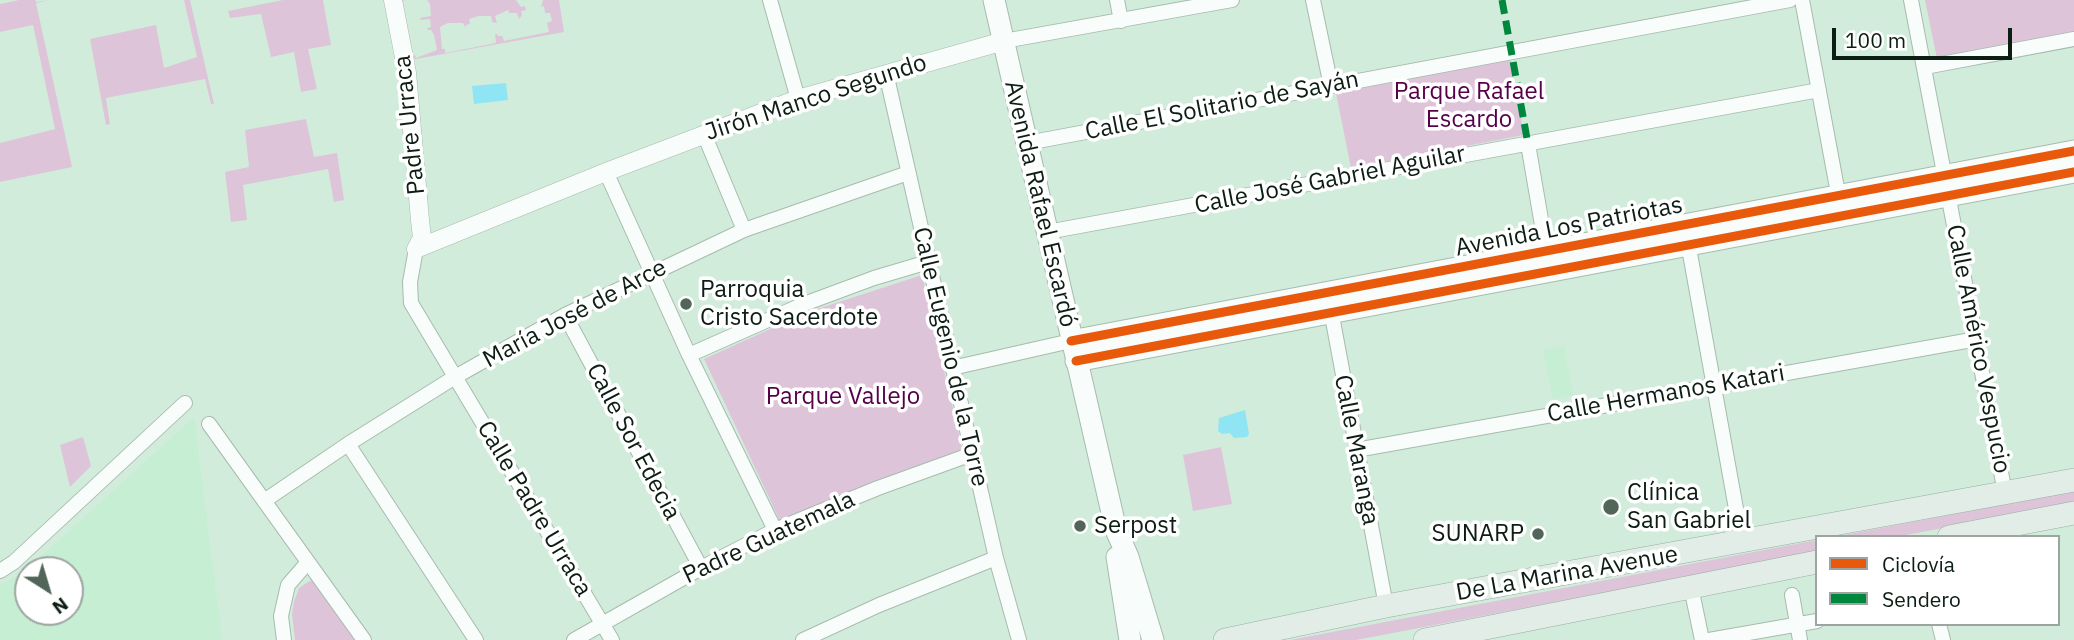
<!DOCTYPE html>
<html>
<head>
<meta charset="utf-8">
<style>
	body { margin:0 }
	#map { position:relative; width:2074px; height:640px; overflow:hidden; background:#d2ecdc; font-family:"IBM Plex Sans",sans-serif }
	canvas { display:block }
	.legend { position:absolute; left:1815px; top:535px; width:245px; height:91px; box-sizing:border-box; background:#fff; border:2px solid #9ea5a1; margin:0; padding:9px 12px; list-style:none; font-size:21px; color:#0c1d13 }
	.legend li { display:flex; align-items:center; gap:14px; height:35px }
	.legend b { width:35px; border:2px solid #9ea5a1 }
	.north { position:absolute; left:14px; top:556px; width:70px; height:70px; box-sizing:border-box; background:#fff; border:2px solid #9ea5a1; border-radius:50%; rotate:143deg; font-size:19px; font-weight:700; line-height:28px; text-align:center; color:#0c1d13 }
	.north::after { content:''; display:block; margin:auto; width:24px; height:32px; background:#516559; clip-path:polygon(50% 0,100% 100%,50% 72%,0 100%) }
	.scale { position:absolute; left:1832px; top:28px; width:180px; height:32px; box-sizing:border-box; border:4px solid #0c1d13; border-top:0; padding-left:9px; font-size:21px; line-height:24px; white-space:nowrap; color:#0c1d13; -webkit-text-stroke:5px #fff; paint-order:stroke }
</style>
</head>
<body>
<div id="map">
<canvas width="2074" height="640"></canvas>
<ul class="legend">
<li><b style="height:9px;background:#e8590c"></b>Ciclovía</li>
<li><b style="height:9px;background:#00873e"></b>Sendero</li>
</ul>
<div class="north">N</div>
<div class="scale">100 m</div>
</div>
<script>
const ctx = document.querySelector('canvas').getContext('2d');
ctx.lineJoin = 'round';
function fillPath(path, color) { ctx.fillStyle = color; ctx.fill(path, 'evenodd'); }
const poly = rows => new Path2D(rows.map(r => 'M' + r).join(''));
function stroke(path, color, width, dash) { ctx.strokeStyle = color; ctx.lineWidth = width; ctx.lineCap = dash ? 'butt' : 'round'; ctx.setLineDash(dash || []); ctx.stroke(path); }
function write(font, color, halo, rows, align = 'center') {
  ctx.font = font + ' "IBM Plex Sans",sans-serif'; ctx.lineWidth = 7; ctx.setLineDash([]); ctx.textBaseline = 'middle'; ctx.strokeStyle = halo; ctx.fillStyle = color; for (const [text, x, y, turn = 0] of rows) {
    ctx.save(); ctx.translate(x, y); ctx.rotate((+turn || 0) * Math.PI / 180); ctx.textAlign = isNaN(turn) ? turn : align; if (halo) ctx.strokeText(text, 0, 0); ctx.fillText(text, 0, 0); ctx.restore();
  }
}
const built = poly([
	[1564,346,1573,395,1553,399,1543,350],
	[194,417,222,640,0,640,0,585,24,572],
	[70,570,70,612,28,612,28,570]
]);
const green = poly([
	[19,0,35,0,36,2,49,0,36,3,72,167,0,182,0,143,55,129,33,25,0,32,0,4],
	[184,0,190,0,214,104,211,104,205,79,106,98,110,124,106,125,90,39,156,25,164,68,197,57],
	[283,0,323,0,331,45,308,49,317,89,301,92,294,52,271,57,261,14,230,18,228,11],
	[393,0,405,0,400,2,410,56,415,55,416,58,437,50,434,35,431,30,428,30,427,28,431,27,430,19,421,20,420,18,431,16,430,4,427,0,516,0,521,7,525,6,526,10,521,11,522,15,519,19,517,13,509,13,508,10,495,16,497,23,492,22,491,16,479,16,469,19,470,24,466,25,466,28,463,23,448,23,440,27,442,49,445,49,445,53,496,43,495,34,497,34,498,36,502,36,504,41,549,32,547,23,552,21,550,13,545,13,544,6,541,7,543,0,559,0,564,32,405,61],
	[1925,0,2074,0,2074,35,1937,59],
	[1510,59,1524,135,1351,168,1336,93],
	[306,119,314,157,337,153,344,200,334,202,328,169,243,185,247,220,231,222,225,172,249,167,245,130],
	[922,275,963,452,780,521,704,359,808,312],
	[83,437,91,466,70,487,60,445],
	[1221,447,1232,504,1193,511,1183,455],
	[2074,491,2074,503,1896,537,1834,537],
	[1817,540,1817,552,1356,640,1290,640],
	[313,579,357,640,295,640,292,614,294,602,299,588]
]);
const water = poly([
	[506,83,508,100,474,104,472,86],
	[1245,410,1249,434,1247,437,1234,438,1230,433,1222,434,1218,431,1219,418]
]);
const minor = poly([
	[770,0,798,99],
	[1117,0,1121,21],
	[1313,0,1331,86],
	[1802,0,1840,204],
	[1911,0,2005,493],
	[1004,41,1232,0],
	[1925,67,2074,39],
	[886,73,996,558,1019,640],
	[704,134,744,230],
	[1027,143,1790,0],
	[1528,144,1548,260],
	[606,172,689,355,775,530],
	[1047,232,1819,90],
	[1687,237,1742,542],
	[416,249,410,282,411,303,612,640],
	[1330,305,1386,606],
	[565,315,701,568],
	[689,355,804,304,874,278,928,262],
	[952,368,1071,341],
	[209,424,364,640],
	[348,444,476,640],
	[1356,450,1977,339],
	[264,501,348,444,455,377,565,315,744,230,908,173],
	[0,571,14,562,185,403],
	[1691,587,1702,640],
	[1792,595,1800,640],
	[1939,624,1943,640],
	[284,640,281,616,288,585,308,562],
	[574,640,701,568,775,530,878,488,972,454],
	[803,640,879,605,996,558],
	[1709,640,1817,621]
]);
const tertiary = poly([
	[393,0,407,73,420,220,422,238,416,249],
	[416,249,606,172,798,99,1004,41]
]);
const secondary = poly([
	[994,0,1116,530,1128,557,1153,640],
	[1071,341,2074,151],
	[1076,361,2074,172],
	[1117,557,1130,640]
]);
const primary = poly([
	[1949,537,2074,513],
	[1225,640,1386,606,2074,480],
	[1425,640,1817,562]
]);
const quiet = poly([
	[1502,0,1528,144]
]);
const cycleway = poly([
	[1071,341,2074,151],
	[1076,361,2074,172]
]);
const markers = [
	[686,304,7,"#516559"],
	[1611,507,9,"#516559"],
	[1080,526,7,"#516559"],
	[1538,534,7,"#516559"]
];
const parkNames = [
	["Parque Rafael",1469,92],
	["Escardo",1469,120],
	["Parque Vallejo",843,397]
];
const streetNames = [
	["Jirón Manco Segundo",816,98,-18],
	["Calle El Solitario de Sayán",1222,106,-11],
	["Padre Urraca",410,125,-96],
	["Calle José Gabriel Aguilar",1330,180,-11],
	["Avenida Rafael Escardó",1040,204,77],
	["Avenida Los Patriotas",1569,227,-11],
	["María José de Arce",575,314,-28],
	["Calle Américo Vespucio",1978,349,79],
	["Calle Eugenio de la Torre",950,357,77],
	["Calle Hermanos Katari",1666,394,-10],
	["Calle Sor Edecia",633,442,62],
	["Calle Maranga",1356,450,79],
	["Calle Padre Urraca",534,509,59],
	["Padre Guatemala",769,538,-25],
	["De La Marina Avenue",1567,574,-10]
];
const poiNames = [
	["Parroquia",700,290],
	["Cristo Sacerdote",700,318],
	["Clínica",1627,493],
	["San Gabriel",1627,521],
	["Serpost",1094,526],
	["SUNARP",1524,534,"right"]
];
fillPath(built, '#c5eed3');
fillPath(green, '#dec4d9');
fillPath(water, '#8fe5f3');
stroke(minor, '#a7bbae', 16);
stroke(tertiary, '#a7bbae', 19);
stroke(secondary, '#a7bbae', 23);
stroke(primary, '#95b0a0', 24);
stroke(minor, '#f8fcfa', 14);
stroke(tertiary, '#f8fcfa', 18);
stroke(secondary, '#f8fcfa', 21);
stroke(primary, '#e1ede6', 23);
stroke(quiet, '#00873e', 7, [14, 7]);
stroke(cycleway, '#e8590c', 9);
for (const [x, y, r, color] of markers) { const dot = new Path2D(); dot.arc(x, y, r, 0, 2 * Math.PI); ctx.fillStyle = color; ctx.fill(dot); stroke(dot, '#fff', 2.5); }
write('24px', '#57004a', '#fff', parkNames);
write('24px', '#0c1d13', '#fff', streetNames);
write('24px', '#0c1d13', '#fff', poiNames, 'left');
</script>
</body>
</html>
